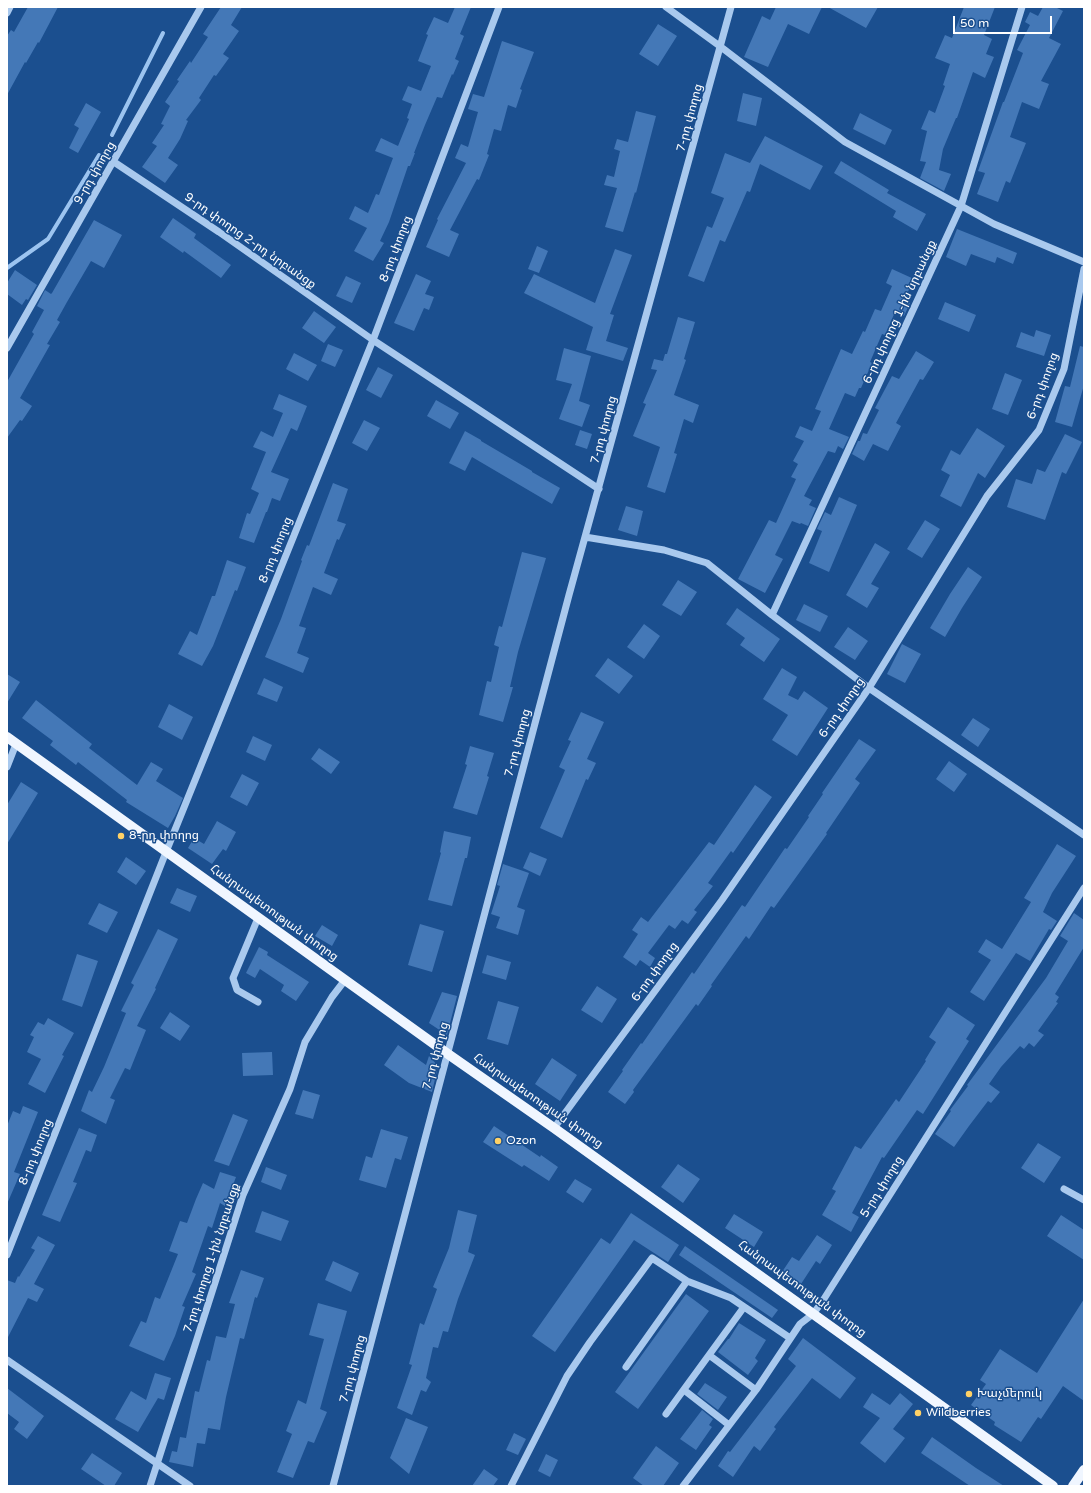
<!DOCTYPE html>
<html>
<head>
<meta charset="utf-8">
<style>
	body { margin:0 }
	#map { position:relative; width:1091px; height:1493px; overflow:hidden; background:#1b4f8f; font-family:"Varela Round",sans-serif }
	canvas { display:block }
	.frame { position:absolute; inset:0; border:8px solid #fff; pointer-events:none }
	.scale { position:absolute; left:953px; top:16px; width:99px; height:18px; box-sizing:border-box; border:2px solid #fff; border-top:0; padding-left:5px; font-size:12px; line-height:14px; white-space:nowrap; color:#fff; -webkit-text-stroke:3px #1b4f8f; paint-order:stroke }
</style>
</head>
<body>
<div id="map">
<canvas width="1091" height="1493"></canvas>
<div class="frame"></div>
<div class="scale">50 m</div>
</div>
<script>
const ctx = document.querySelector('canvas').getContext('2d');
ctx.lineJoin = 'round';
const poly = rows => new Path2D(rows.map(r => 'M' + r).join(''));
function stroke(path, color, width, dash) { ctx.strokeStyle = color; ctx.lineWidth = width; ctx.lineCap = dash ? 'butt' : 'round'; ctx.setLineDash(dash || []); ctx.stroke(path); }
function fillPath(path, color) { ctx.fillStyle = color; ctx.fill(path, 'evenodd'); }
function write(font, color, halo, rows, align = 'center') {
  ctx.font = font + ' "Varela Round","Noto Sans Armenian",sans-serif'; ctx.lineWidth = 3; ctx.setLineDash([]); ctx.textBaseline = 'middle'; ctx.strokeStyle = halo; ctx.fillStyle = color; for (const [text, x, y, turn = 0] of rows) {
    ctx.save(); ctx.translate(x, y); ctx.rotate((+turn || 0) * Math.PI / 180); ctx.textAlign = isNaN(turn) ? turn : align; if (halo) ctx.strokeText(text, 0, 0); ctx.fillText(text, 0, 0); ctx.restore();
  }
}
const stream = poly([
	[112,135,163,33],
	[7,268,48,239,99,155]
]);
const building = poly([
	[28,7,58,7,39,43,38,42,26,63,25,62,7,95,7,36,11,30,14,32],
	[221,7,242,7,231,25,239,31,223,54,229,58,216,76,214,75,199,98,201,100,186,120,188,121,180,139,168,158,178,165,165,183,142,167,157,146,152,143,164,125,161,124,170,106,165,102,179,81,177,80,190,61,191,63,208,37,203,34],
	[455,7,471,7,460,34,464,36,455,59,459,61,453,75,452,74,442,98,437,97,425,125,414,153,415,153,410,166,408,166,389,222,380,241,384,243,373,261,354,251,367,228,349,219,355,206,368,213,376,194,379,195,393,158,375,151,381,138,398,146,409,119,407,118,412,104,402,100,408,86,421,91,431,66,418,61,428,35,426,34,434,17,448,23],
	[776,7,822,7,809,34,788,24,768,67,744,57,762,16,770,20],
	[828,7,878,7,866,28],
	[964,7,995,7,984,35,992,39,986,54,994,57,985,78,973,72,957,118,956,118,943,149,939,170,951,174,944,191,920,178,926,162,920,161,927,131,921,129,929,110,935,113,945,86,943,85,950,64,935,58,945,35,952,38],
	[1043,7,1055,7,1063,11,1049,38,1061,44,1041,81,1049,84,1039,109,1022,102,1010,137,1026,143,1010,183,1006,181,998,202,977,194,985,173,978,171,1003,102,1004,102,1023,53,1017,50,1030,25,1025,22,1030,12,1038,16],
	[658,24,677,36,658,66,639,54],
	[502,41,534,52,520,89,522,90,516,108,508,105,501,131,494,129,487,154,489,155,479,180,477,179,450,230,459,234,449,257,426,247,438,220,437,219,466,163,455,158,461,144,468,147,478,112,468,109,473,94,484,97],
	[743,93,762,98,756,126,737,121],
	[86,103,101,112,78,153,69,148,79,128,74,125],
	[636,111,656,116,636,193,635,192,623,232,605,227,617,188,604,185,607,175,614,177,620,151,614,149,617,139,628,142],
	[860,113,892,130,885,145,853,129],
	[765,136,823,166,810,190,760,164,750,192,747,191,725,242,720,240,704,282,688,276,707,226,712,228,724,198,711,193,725,153,750,163],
	[841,161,889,190,887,193,926,214,917,231,893,217,896,211,834,173],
	[173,218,196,234,194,238,231,265,221,278,184,251,183,253,160,237],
	[94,220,122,235,104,268,91,261,67,302,57,320,60,322,47,344,50,345,20,398,32,406,22,421,20,420,7,438,7,382,34,334,32,332,44,310,37,306,45,290,51,294,52,293],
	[957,229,1017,253,1013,264,997,257,995,263,971,254,966,266,946,257],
	[537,246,548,251,539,273,528,269],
	[615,249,632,255,610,314,614,315,606,341,628,348,623,361,586,350,593,327,524,293,534,274,595,303],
	[892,269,914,279,904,300,910,303,904,316,895,312,885,335,882,334,870,362,872,363,861,388,859,388,855,397,845,393,829,429,849,437,843,449,838,446,835,453,828,451,804,496,812,500,809,505,816,508,808,526,801,523,800,524,792,521,775,555,783,559,765,593,738,579,769,520,776,523,796,479,791,477,798,464,793,461,804,441,795,437,800,426,812,431,821,411,815,409,841,349,852,354,863,331,865,332,875,309,881,311,892,286,886,283],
	[15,270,37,285,28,300,26,299,22,305,7,294,7,283],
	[416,274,431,281,425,294,434,297,429,310,424,308,414,331,394,323],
	[346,276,361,283,352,303,336,296],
	[945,302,976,315,969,332,938,319],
	[314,311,336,327,324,343,302,328],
	[678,317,695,322,684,359,686,360,674,395,699,405,693,423,684,419,674,453,677,454,665,493,647,487,660,447,633,436,646,404,643,403,657,370,651,369,654,359,663,361,665,354,667,354],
	[1036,330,1051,335,1044,356,1016,347,1021,332,1034,337],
	[328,344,343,350,335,367,321,361],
	[1080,346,1084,347,1084,385,1072,427,1055,422,1065,386,1070,387],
	[564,348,591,356,579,401,590,405,582,427,559,419,572,384,556,380],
	[916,351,934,362,923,380,920,379,896,423,901,426,888,451,873,444,864,461,852,454,858,441,860,441,863,433,867,434,879,410,875,408,892,376,899,379],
	[294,353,317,365,308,381,286,369],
	[378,367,393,375,381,398,366,390],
	[1005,373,1022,380,1008,415,992,409],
	[279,394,307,406,297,431,291,428,271,472,289,479,280,501,272,498,267,512,266,512,254,543,239,538,247,513,250,514,259,493,251,489,266,452,253,447,261,431,273,437,283,413,273,409],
	[436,400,459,413,450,429,427,416],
	[364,420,380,428,367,451,352,443],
	[977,428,1005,446,985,478,978,473,961,507,940,496,950,475,941,470,951,450,960,455],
	[580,430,592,434,587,449,575,445],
	[465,431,481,440,481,441,532,471,532,472,560,488,552,504,472,457,465,471,449,463],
	[1065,434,1082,442,1066,474,1062,472,1045,520,1007,507,1016,479,1032,484,1037,469,1045,472],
	[333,483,348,489,337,521,346,524,339,540,337,539,324,573,338,579,331,595,313,587,299,626,306,628,297,653,309,658,303,673,265,657,281,619,302,561,301,560,307,545,309,546],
	[839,497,857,505,829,572,809,563,822,531,817,529,825,512,831,515],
	[626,506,643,511,637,536,618,530],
	[925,520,940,529,922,558,907,549],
	[875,543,890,552,871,584,879,588,867,608,846,595],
	[522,552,546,558,518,652,510,687,513,687,503,722,479,715,487,681,491,682,499,647,494,645,499,626,502,627],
	[227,560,246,567,237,591,235,590,213,646,202,666,178,654,190,631,197,635,212,596,215,596],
	[968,567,982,577,962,608,945,637,930,628,950,594],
	[678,580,697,592,681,616,662,605],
	[804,604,828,616,820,632,796,620],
	[737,608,780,639,764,662,740,645,745,638,726,624],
	[644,624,660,636,644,659,627,647],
	[848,627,868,641,855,660,834,647],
	[902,644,921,654,905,683,887,674],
	[608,658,633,676,619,694,595,676],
	[782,668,797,677,788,695,798,700,804,691,828,708,797,756,772,740,788,715,763,699],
	[7,674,20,682,7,703],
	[264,678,283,687,277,702,257,694],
	[36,700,92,744,89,748,137,785,151,762,163,769,156,781,183,798,175,816,168,828,126,802,127,800,78,762,76,765,50,745,53,741,22,718],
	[169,704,193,717,182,740,158,727],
	[581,712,604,722,587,759,596,763,588,780,586,779,562,838,540,828,565,770,559,767,571,741,568,740],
	[973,718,990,729,978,747,961,735],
	[253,736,272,745,265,761,246,752],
	[859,739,876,750,855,779,860,783,826,833,827,834,774,908,771,906,749,939,746,936,711,985,712,986,698,1006,696,1004,633,1090,634,1092,625,1104,608,1092,623,1071,622,1070,641,1043,642,1044,692,972,694,974,742,905,745,907,785,848,787,849,809,817,808,816,823,794,822,793],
	[470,746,494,753,487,776,489,777,477,815,453,808,467,765,465,764],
	[319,748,340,762,331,774,311,759],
	[949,761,967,774,954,792,936,779],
	[242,774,259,783,247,806,230,797],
	[21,782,38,793,7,844,7,805],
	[755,785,772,797,733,853,731,851,708,883,713,886,694,910,697,912,688,924,682,920,675,929,669,925,648,953,655,958,650,967,640,960,636,966,623,957,638,934,632,930,641,917,648,922,709,842,714,845],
	[217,821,236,832,226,851,223,849,212,864,188,848,194,838,204,844],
	[444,831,471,837,467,858,465,858,452,906,428,900,441,853,440,852],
	[1057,844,1076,856,1052,893,1043,912,1057,921,1051,930,1049,929,1030,961,1016,953,984,1001,970,992,991,960,978,952,986,939,1002,949,1031,902,1024,898],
	[530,852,547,859,540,876,523,868],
	[126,857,146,871,136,885,117,872],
	[503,864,529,873,517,907,525,910,518,935,496,928,500,917,491,914,500,886,497,885],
	[177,888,197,896,190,912,170,903],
	[99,903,118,912,107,933,88,924],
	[1074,913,1084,920,1084,947,1055,994,1059,997,1056,1002,1058,1003,1038,1031,1044,1035,1034,1047,1029,1043,1024,1049,1020,1046,1001,1067,989,1084,1000,1092,991,1103,988,1101,969,1126,954,1147,935,1134,951,1111,950,1110,968,1086,967,1085,1046,978,1068,941,1060,936],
	[420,924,444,931,432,972,408,965],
	[322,925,338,935,332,946,315,936],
	[158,929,178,939,155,988,156,989,137,1026,146,1030,130,1070,125,1068,110,1098,115,1100,106,1124,81,1111,89,1090,92,1092,104,1067,126,1013,121,1011,134,985,131,983],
	[259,947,268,952,267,955,309,982,296,1001,281,991,284,985,260,969,255,978,246,973],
	[77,954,98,961,82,1007,62,1000],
	[487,955,511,962,506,980,482,973],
	[597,986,617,999,602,1023,581,1010],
	[442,992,457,996,447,1035,429,1023],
	[498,1001,519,1007,508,1045,487,1039],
	[948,1007,975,1025,966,1039,969,1041,923,1114,917,1110,884,1158,882,1157,852,1213,859,1217,851,1232,822,1215,836,1191,832,1189,855,1146,861,1149,896,1099,899,1102,926,1061,925,1060,936,1042,929,1037],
	[170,1012,190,1026,180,1041,160,1028],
	[48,1018,74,1033,62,1055,64,1056,45,1093,28,1084,41,1059,27,1052,34,1037,30,1035,38,1022,44,1025],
	[398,1045,426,1065,429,1056,438,1066,432,1092,409,1083,384,1065],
	[272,1052,273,1075,243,1076,242,1053],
	[552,1058,577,1075,560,1101,535,1084],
	[303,1090,320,1095,313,1119,295,1114],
	[23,1106,38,1112,14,1172,20,1174,7,1204,7,1126,13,1111,20,1114],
	[233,1114,248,1120,229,1166,214,1161],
	[494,1126,540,1157,541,1155,558,1167,549,1181,524,1165,522,1167,483,1142],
	[79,1128,97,1135,91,1152,86,1150,73,1182,77,1183,60,1222,42,1215],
	[381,1129,408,1137,401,1160,395,1158,386,1188,359,1180,366,1156,372,1158],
	[1038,1143,1061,1157,1044,1183,1021,1168],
	[678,1164,700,1179,683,1203,661,1187],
	[266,1167,287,1175,281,1190,261,1182],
	[220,1172,236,1177,225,1206,220,1203,212,1228,208,1226,192,1272,196,1274,182,1306,185,1307,175,1336,164,1361,129,1346,141,1321,146,1323,155,1297,160,1299,178,1254,169,1251,180,1221,187,1223,196,1199,203,1183,214,1189],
	[575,1179,592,1189,583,1203,566,1192],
	[458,1210,477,1215,468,1252,475,1255,458,1299,448,1332,443,1331,438,1348,433,1347,426,1378,431,1382,426,1392,421,1390,412,1415,397,1408,412,1365,409,1364,420,1323,424,1325,437,1289,433,1287,449,1248],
	[262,1211,289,1221,281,1241,255,1232],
	[631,1213,679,1245,668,1262,634,1240,555,1352,532,1336,601,1238,610,1244],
	[734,1214,763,1232,754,1247,725,1228],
	[1061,1215,1084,1230,1084,1260,1047,1236],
	[817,1235,832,1245,820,1264,816,1261,801,1284,782,1272,792,1257,799,1261],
	[38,1236,55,1245,34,1284,44,1289,37,1302,28,1298,7,1339,7,1280,15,1283,18,1276,19,1277,35,1250,31,1248],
	[685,1246,778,1310,772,1318,679,1255],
	[333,1261,359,1273,351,1292,325,1280],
	[241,1270,264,1278,257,1298,255,1297,244,1339,240,1338,226,1397,220,1430,208,1428,205,1444,197,1443,193,1467,169,1462,172,1451,177,1452,180,1437,186,1438,195,1391,199,1392,207,1360,210,1361,216,1336,226,1338,235,1304,229,1303],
	[686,1294,709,1311,638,1409,615,1392],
	[1084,1299,1084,1401,1063,1386,1041,1419,1038,1417,1021,1442,994,1425,995,1422,971,1405,986,1384,980,1380,1000,1349,1037,1373],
	[318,1303,347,1311,320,1409,327,1412,314,1443,308,1441,293,1478,277,1472,292,1434,286,1431,298,1400,306,1404,324,1339,309,1335],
	[739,1323,766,1340,755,1358,758,1361,748,1375,718,1352,728,1339,729,1339],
	[803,1338,856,1378,840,1399,812,1378,774,1427,776,1429,760,1451,754,1446,733,1477,718,1466,728,1451,730,1452,796,1366,788,1359],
	[155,1373,171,1378,164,1400,158,1398,138,1432,115,1419,131,1391,146,1400],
	[705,1383,727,1397,718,1410,697,1394],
	[7,1388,44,1416,27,1439,14,1429,19,1422,7,1413],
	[872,1393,890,1405,900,1393,913,1404,893,1429,905,1438,885,1463,860,1443,880,1418,863,1407],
	[702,1410,713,1419,709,1425,712,1427,696,1450,680,1439],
	[406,1418,428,1427,409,1474,390,1458],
	[514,1433,526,1439,518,1455,506,1450],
	[932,1437,976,1468,1004,1486,970,1486,921,1453],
	[656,1446,679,1463,663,1486,644,1486,633,1478],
	[92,1453,122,1473,114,1486,106,1486,81,1469],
	[546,1454,558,1460,550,1477,538,1471],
	[484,1469,498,1479,493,1486,472,1486]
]);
const minor = poly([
	[666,7,721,47,845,142,994,224,1084,262],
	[7,13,10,7],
	[114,162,219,232,373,340,599,489],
	[7,348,201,7],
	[585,537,664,550,707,563,772,615,869,688,1084,835],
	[772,615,961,206,1022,7],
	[7,767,16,744],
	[258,918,233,978,237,990,258,1002],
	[554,1128,722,900,869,688,987,496,1039,430,1064,369,1084,269],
	[1064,1189,1084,1200],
	[7,1255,166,852,373,340,499,7],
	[709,1355,756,1390],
	[7,1360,190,1486],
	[626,1367,687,1281],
	[684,1390,729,1425],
	[666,1414,744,1307],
	[150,1486,243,1195,290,1089,305,1042,332,997,345,980],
	[333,1486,569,595,731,7],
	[511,1486,567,1376,590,1342,652,1258,687,1281,731,1298,790,1338],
	[683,1486,756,1390,800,1324,813,1314,822,1302,1084,888]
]);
const major = poly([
	[7,737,448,1054,554,1128,1053,1486],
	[1073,1486,1084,1470]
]);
const markers = [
	[121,836,4,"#ffd166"],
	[498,1141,4,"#ffd166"],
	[969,1394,4,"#ffd166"],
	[918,1413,4,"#ffd166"]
];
const streetNames = [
	["7-րդ փողոց",690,118,-75],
	["9-րդ փողոց",95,173,-60],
	["9-րդ փողոց 2-րդ նրբանցք",250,241,35],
	["8-րդ փողոց",396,249,-69],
	["6-րդ փողոց 1-ին նրբանցք",900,312,-65],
	["6-րդ փողոց",1043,386,-70],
	["7-րդ փողոց",604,430,-75],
	["8-րդ փողոց",276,550,-68],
	["6-րդ փողոց",842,708,-55],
	["7-րդ փողոց",518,743,-75],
	["Հանրապետության փողոց",274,913,36],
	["6-րդ փողոց",655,972,-54],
	["7-րդ փողոց",436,1056,-75],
	["Հանրապետության փողոց",538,1101,35],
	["8-րդ փողոց",36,1152,-68],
	["5-րդ փողոց",882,1187,-58],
	["7-րդ փողոց 1-ին նրբանցք",212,1258,-72],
	["Հանրապետության փողոց",802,1289,36],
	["7-րդ փողոց",353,1369,-75]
];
const poiNames = [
	["8-րդ փողոց",129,836],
	["Ozon",506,1141],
	["Խաչմերուկ",977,1394],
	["Wildberries",926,1413]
];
stroke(stream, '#9cc4f0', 4);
fillPath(building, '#4478b7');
stroke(minor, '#a9c9ee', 7);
stroke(major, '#f0f6ff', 10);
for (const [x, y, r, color] of markers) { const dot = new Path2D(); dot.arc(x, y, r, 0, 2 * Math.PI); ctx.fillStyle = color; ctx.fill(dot); stroke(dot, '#1b4f8f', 1.5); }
write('12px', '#fff', '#1b4f8f', streetNames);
write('12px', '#fff', '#1b4f8f', poiNames, 'left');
</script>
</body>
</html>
